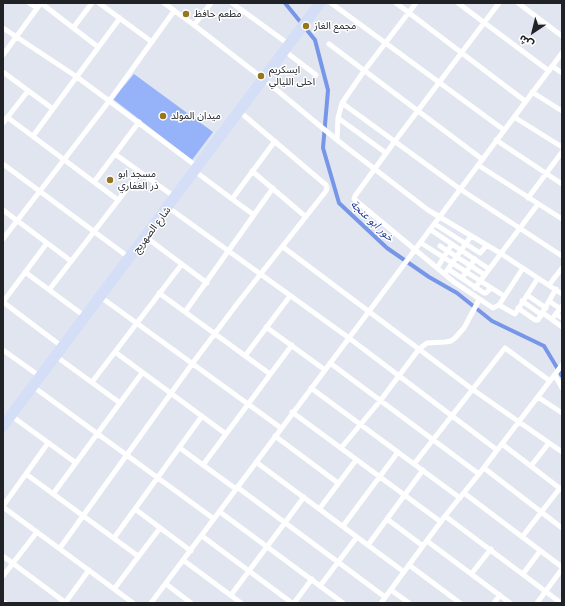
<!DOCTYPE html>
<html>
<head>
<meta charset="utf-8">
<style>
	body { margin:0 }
	#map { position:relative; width:565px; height:606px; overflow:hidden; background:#e0e5f0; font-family:Inter,"Noto Sans Arabic",sans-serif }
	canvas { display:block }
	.frame { position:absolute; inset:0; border:4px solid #212226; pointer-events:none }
	.north { position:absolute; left:513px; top:12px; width:40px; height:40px; -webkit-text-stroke:3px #fff; paint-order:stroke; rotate:215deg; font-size:11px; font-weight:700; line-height:16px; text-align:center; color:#212226 }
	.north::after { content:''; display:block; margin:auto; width:14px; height:18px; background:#212226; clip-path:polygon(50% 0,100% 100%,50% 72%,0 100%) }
</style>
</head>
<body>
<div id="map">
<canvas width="565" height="606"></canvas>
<div class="frame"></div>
<div class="north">ش</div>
</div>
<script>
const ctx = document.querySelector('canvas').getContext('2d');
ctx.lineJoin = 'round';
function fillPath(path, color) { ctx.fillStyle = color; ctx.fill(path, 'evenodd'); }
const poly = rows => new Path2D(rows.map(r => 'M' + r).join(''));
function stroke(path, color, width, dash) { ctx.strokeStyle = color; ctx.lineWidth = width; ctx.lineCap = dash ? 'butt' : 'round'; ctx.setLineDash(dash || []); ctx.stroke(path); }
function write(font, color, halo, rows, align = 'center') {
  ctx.font = font + ' Inter,"Noto Sans Arabic",sans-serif'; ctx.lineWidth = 3; ctx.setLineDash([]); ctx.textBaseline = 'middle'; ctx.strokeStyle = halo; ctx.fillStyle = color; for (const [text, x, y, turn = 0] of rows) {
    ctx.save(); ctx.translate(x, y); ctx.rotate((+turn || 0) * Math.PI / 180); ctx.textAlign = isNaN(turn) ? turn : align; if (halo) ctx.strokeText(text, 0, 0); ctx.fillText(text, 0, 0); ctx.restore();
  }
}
const green = poly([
	[134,74,213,132,192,160,113,99]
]);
const canal = poly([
	[285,3,315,40,328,90,323,148,339,203,387,248,429,277,457,293,492,321,544,346,562,376]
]);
const minor = poly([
	[29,3,37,8],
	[41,3,98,47],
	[99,3,152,42],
	[164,3,194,25,261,77,337,140,428,210,500,253,562,294],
	[232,3,287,43],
	[331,3,504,130],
	[396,3,525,101],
	[458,3,549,71],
	[499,3,395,141,355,196,354,199,454,282,493,308,499,305,523,268],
	[518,3,562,36],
	[194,25,211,3],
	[3,28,77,77,195,165],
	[73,28,92,3],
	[329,44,482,159],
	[286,52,316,75],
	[3,55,41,3],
	[552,66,562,73],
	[3,72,53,109],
	[532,92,562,111],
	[342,103,460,189,562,256],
	[7,117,118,200],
	[514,117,562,147],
	[338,118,386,153],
	[3,123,28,91],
	[33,136,120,18],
	[337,140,338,118,342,103,364,71,416,3],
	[496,140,562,184],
	[115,154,172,195],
	[3,164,127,256],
	[478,165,562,219],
	[252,171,306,217],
	[196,172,232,199],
	[94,182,139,122],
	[528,198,562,152],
	[169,208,349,338,497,450],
	[3,210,71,261],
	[254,215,232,199,275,141],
	[435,224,480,253,487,245],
	[431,230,489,269],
	[147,238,207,283],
	[3,239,110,100,174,11],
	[421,243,504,296],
	[440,246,485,275],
	[283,247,472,389,562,452],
	[437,268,452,244],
	[448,269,484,293,486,293,491,288],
	[25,272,83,315],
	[446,272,471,236],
	[462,278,475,259],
	[549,285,562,268],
	[475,288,538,204],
	[49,290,140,172],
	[159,293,270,374],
	[527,295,546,308],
	[102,298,281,428],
	[522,301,542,315],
	[549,301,562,310],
	[3,302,47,243],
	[3,302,60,345],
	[499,305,515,314,538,278],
	[518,308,535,320,538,320,556,289],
	[185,312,273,188],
	[543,313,562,327],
	[556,314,562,318],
	[552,319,562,306],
	[266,327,325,370],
	[3,350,38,375],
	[115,352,226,434],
	[245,356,290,296],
	[57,357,120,403],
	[330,363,479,474],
	[555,375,562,388],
	[92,382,182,264],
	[35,388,214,519],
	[311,388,460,498],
	[538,397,562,413],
	[292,412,441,522],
	[13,417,76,463],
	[275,436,338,483],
	[502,444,562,490],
	[180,448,203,465],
	[341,448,380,401,419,349,427,343,445,342,451,341,455,338,464,328,479,300],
	[256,462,404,572],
	[414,464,505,348,550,381],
	[531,466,549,443],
	[484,468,562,528],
	[26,474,138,556],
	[237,487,385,597],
	[236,489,203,465,292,345],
	[464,493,562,567],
	[53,494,142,373],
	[3,506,48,443],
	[3,507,133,603],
	[320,508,356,460],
	[135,509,191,551],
	[220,512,343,603],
	[445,516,561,603],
	[387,519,423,546],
	[343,526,398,452],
	[202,536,292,603],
	[522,537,560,488],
	[114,538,202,416],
	[427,541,510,603],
	[368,545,423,470],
	[60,548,192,364,237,304,326,191,327,188,326,185,240,112],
	[3,556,66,603],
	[183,560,241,603],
	[409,565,460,603],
	[472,573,491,549],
	[523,574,540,551],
	[3,576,37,532],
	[166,584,191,603],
	[320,586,357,537],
	[114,589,160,528],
	[391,590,409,603],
	[231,595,304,497],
	[3,602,5,603],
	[65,603,89,570],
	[151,603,562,53],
	[294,603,312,579],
	[381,603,445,516,479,474,562,365],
	[494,603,500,595],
	[537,603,562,569]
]);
const major = poly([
	[3,422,317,3],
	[3,430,323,3]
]);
const markers = [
	[186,14,4,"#96761f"],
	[306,26,4,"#96761f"],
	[261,76,4,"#96761f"],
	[163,116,4,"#96761f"],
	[110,180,4,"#96761f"]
];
const poiNames = [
	["مطعم حافظ",194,14],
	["مجمع الغاز",314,26],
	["ايسكريم",269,70],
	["احلى الليالي",269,82],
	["ميدان المولد",171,116],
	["مسجد ابو",118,174],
	["ذر الغفاري",118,186]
];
const streetNames = [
	["شارع الصهريج",152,230,-53]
];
const waterNames = [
	["خور ابو عنجة",372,221,43]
];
fillPath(green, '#96b2f9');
stroke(canal, '#7796e8', 4);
stroke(minor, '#fff', 5);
stroke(major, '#d4def6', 6);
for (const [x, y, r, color] of markers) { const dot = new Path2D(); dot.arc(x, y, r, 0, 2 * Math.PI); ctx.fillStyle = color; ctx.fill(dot); stroke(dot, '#fff', 1.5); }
write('10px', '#212226', '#fff', poiNames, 'left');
write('10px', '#212226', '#fff', streetNames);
write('italic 11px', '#233b9a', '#fff', waterNames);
</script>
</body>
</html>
